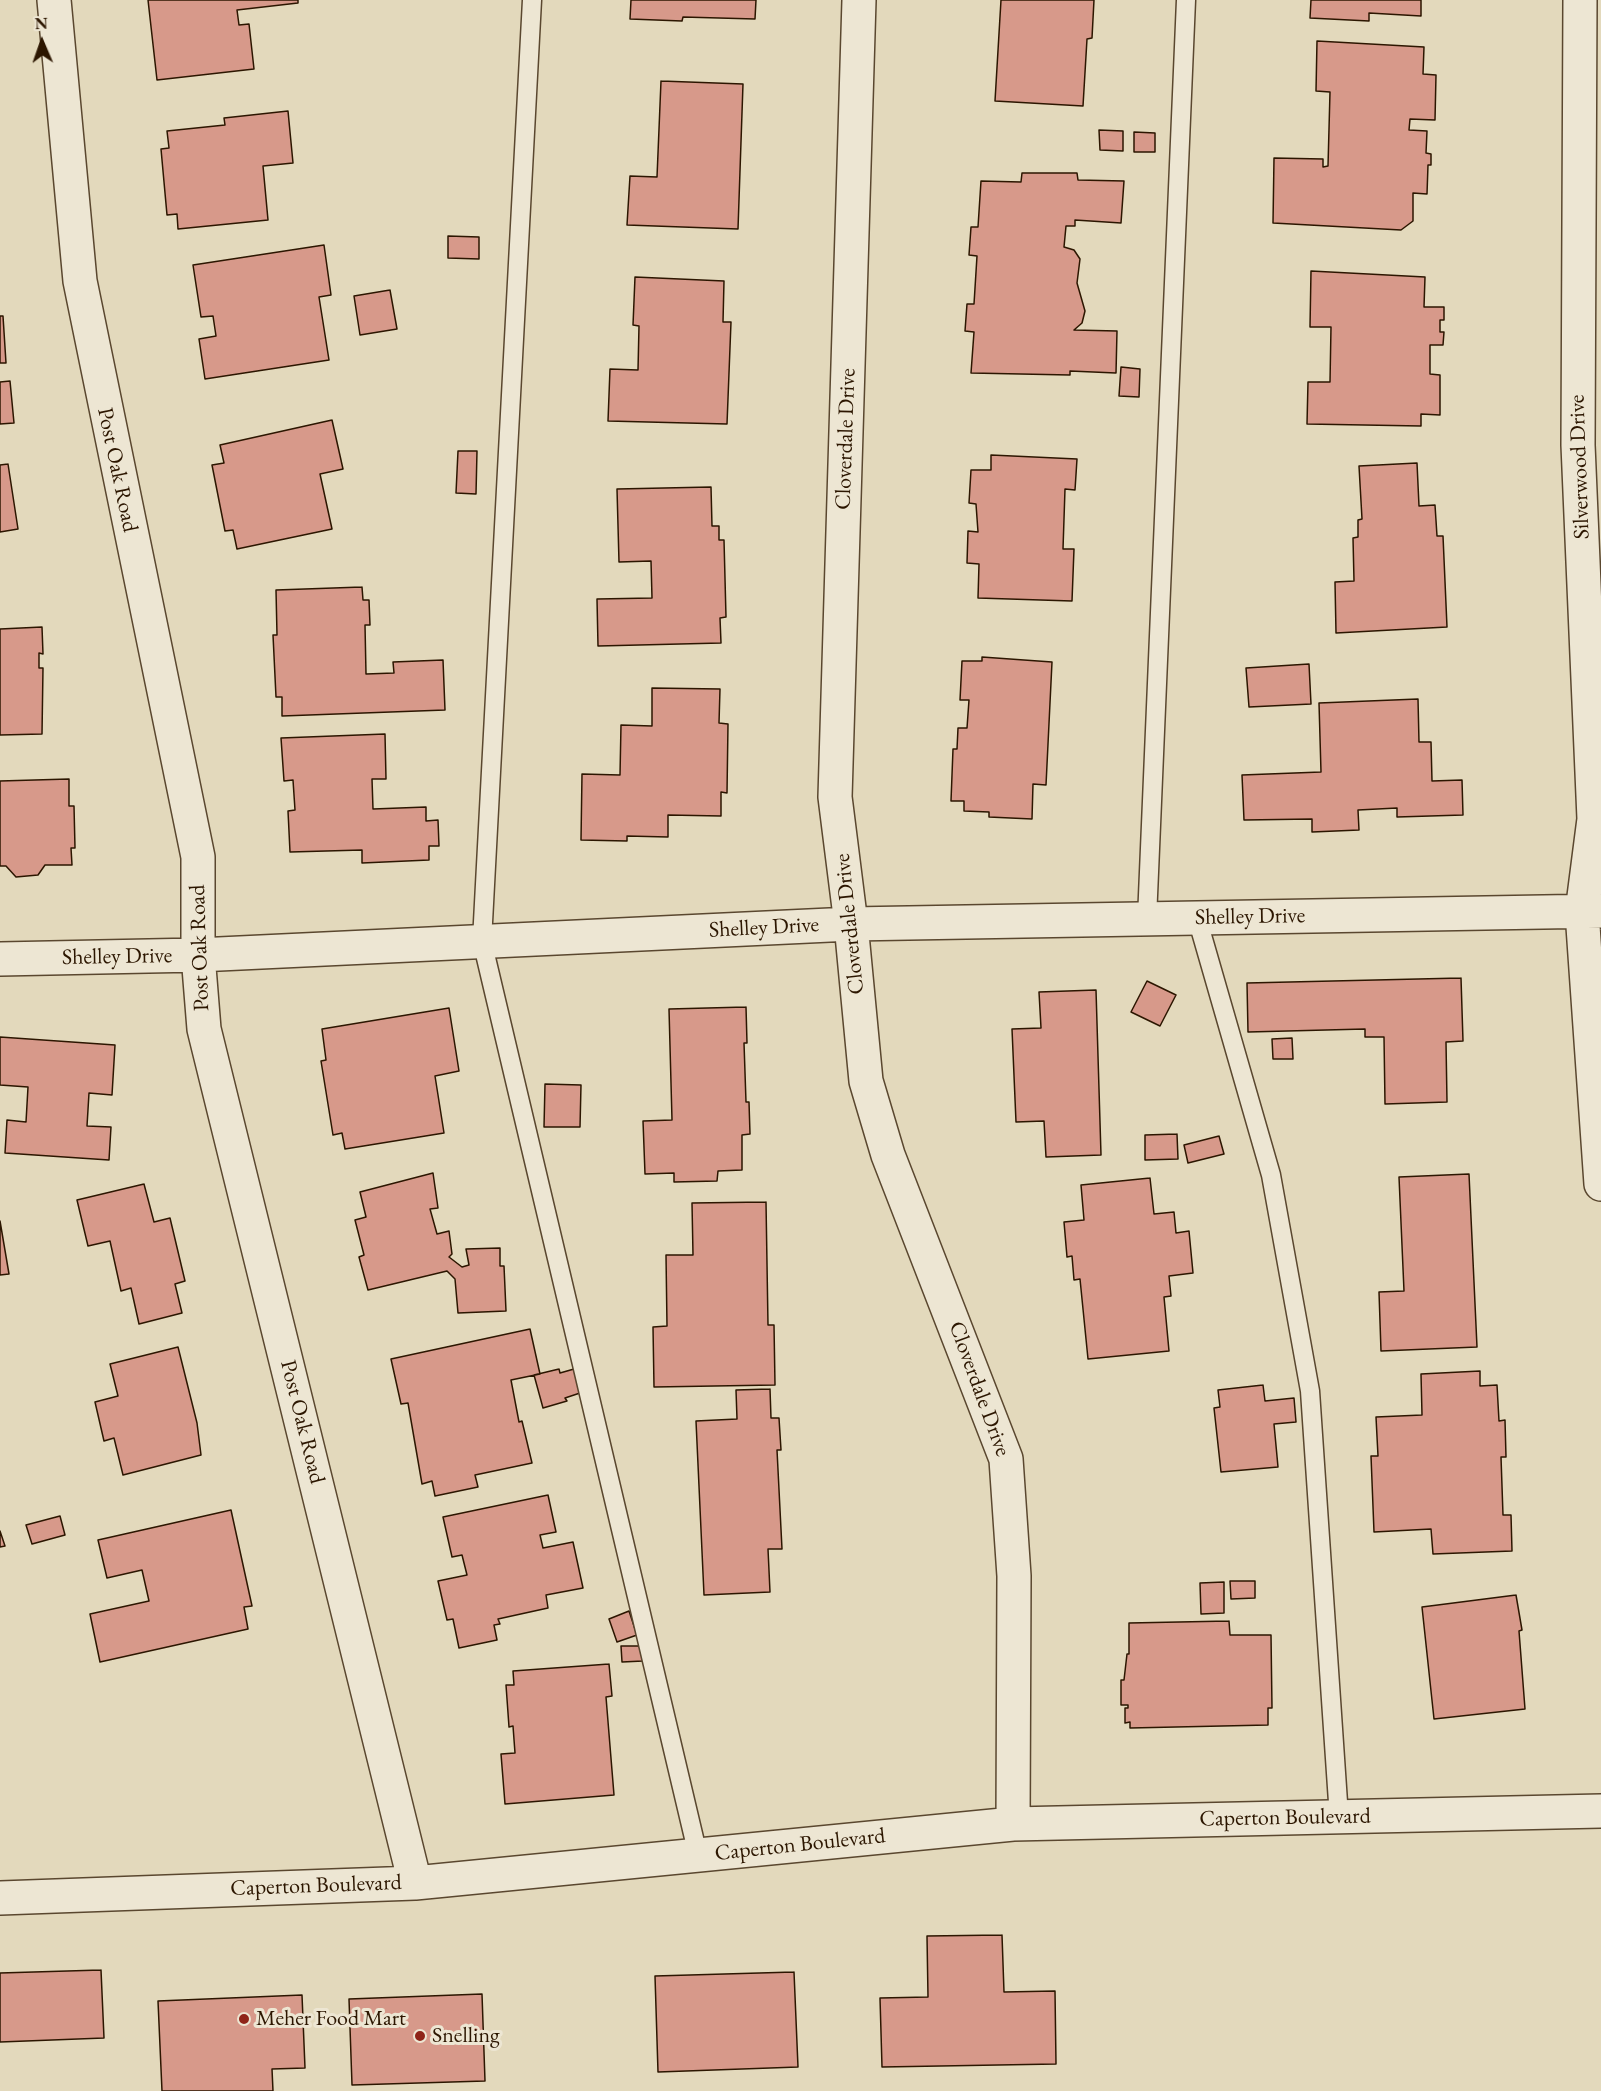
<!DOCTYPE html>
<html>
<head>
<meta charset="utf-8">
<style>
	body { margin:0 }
	#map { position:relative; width:1601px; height:2091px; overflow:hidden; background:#e3d9bc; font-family:"EB Garamond",serif }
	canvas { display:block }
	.north { position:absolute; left:12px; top:12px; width:60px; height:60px; -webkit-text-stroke:4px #ede6d3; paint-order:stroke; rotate:358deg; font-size:16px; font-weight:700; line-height:24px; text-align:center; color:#2c1600 }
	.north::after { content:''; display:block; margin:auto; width:21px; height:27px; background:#2c1600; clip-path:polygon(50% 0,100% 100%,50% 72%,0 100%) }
</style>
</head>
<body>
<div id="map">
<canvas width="1601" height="2091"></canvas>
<div class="north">N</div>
</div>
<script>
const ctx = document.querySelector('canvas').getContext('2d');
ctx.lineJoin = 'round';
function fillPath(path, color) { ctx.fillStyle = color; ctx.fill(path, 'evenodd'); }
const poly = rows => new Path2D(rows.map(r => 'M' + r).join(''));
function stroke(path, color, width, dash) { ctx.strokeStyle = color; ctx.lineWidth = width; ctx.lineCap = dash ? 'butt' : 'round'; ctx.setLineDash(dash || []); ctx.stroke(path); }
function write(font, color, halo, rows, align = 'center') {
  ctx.font = font + ' "EB Garamond",serif'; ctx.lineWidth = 6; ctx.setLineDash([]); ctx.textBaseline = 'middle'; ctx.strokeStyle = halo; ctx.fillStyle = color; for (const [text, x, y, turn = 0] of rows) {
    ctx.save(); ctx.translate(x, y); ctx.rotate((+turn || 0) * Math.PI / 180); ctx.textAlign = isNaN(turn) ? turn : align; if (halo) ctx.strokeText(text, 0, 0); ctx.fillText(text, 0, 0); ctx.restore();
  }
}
const building = poly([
	[148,0,298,0,298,3,237,10,239,25,249,24,254,69,157,80,148,0],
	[631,0,756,0,755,19,683,17,682,21,630,19,631,0],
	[1001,0,1094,0,1092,38,1087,39,1083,106,995,101,1001,0],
	[1311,0,1421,0,1421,16,1369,13,1369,21,1310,18,1311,0],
	[1317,41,1424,47,1423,74,1436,75,1435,120,1410,119,1409,130,1427,131,1426,153,1431,154,1431,165,1428,165,1427,194,1413,193,1413,221,1401,230,1273,223,1274,158,1323,159,1323,167,1328,166,1330,92,1316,91,1317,41],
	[661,81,743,84,738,229,627,225,630,176,657,177,661,81],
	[288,111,293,163,263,166,268,220,178,229,177,214,167,215,161,149,169,148,167,131,225,125,224,118,288,111],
	[1099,130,1123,131,1123,151,1100,150,1099,130],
	[1134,132,1155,133,1155,152,1134,152,1134,132],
	[1022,173,1077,173,1078,180,1124,181,1121,223,1075,220,1075,226,1066,226,1064,247,1074,250,1080,259,1077,283,1085,311,1082,323,1074,330,1117,331,1116,373,1070,371,1070,375,971,373,974,332,965,331,967,304,974,304,977,256,969,255,971,227,978,227,981,181,1021,182,1022,173],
	[448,236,479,237,479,259,448,258,448,236],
	[324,245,331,295,319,297,329,360,205,379,199,339,216,336,213,316,201,317,193,265,324,245],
	[1311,271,1425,277,1424,307,1444,307,1444,320,1440,320,1440,332,1444,332,1443,345,1430,345,1430,374,1440,375,1440,415,1421,414,1421,426,1307,424,1308,382,1330,382,1331,327,1310,327,1311,271],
	[635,277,724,281,723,322,731,322,727,424,608,421,610,369,638,370,639,326,633,325,635,277],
	[390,290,397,329,360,335,354,296,390,290],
	[0,316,3,316,6,363,0,363,0,316],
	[1121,367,1140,369,1139,397,1119,396,1121,367],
	[10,381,14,423,0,424,0,382,10,381],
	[332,420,343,469,320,474,332,529,237,549,233,530,225,531,212,465,224,463,220,445,332,420],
	[458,451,477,451,476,494,456,493,458,451],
	[991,455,1077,459,1075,490,1065,489,1063,549,1074,549,1072,601,978,598,979,564,967,563,968,531,978,532,976,504,969,503,971,470,991,470,991,455],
	[1417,463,1419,506,1435,505,1437,536,1443,536,1447,627,1336,633,1335,582,1354,581,1353,538,1358,537,1358,520,1362,519,1359,466,1417,463],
	[8,464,18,529,0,532,0,465,8,464],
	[711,487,712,526,719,526,719,540,724,540,726,617,720,618,721,643,598,646,597,599,652,598,651,561,619,562,617,489,711,487],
	[362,587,363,600,369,600,370,625,365,625,366,674,394,673,393,662,443,660,445,710,282,716,282,697,276,697,273,635,277,635,276,590,362,587],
	[42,627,43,654,39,653,39,668,43,668,42,734,0,735,0,629,42,627],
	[982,657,1052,662,1046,785,1033,784,1032,819,989,817,989,812,964,811,964,801,951,801,953,749,957,749,958,728,967,728,969,700,960,700,962,661,982,661,982,657],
	[1309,664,1311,704,1249,707,1246,668,1309,664],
	[652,688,720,689,719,723,728,724,727,793,721,792,721,816,668,815,668,837,627,836,627,841,581,840,582,774,620,775,621,725,652,726,652,688],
	[1418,699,1419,742,1431,742,1432,781,1462,780,1463,815,1397,817,1397,808,1358,810,1359,830,1312,832,1312,819,1244,820,1242,775,1321,772,1319,703,1418,699],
	[385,734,386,779,372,779,373,809,426,807,426,821,438,820,439,846,429,846,429,860,362,863,362,850,290,852,288,811,295,810,293,780,284,781,281,738,385,734],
	[69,779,69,806,74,806,75,848,71,848,72,865,45,865,38,875,16,877,6,866,0,866,0,781,69,779],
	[1461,978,1463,1041,1446,1042,1447,1102,1385,1104,1384,1037,1365,1037,1365,1029,1248,1032,1247,983,1461,978],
	[1147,981,1176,995,1160,1026,1131,1012,1147,981],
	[1096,990,1101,1155,1046,1157,1044,1121,1016,1122,1012,1029,1041,1028,1039,992,1096,990],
	[746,1007,747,1043,744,1043,746,1102,749,1102,750,1134,742,1135,742,1170,718,1171,717,1181,674,1182,674,1173,645,1174,643,1121,672,1120,669,1009,746,1007],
	[449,1008,459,1071,435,1076,444,1133,345,1149,342,1133,333,1135,321,1061,326,1060,322,1029,449,1008],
	[0,1037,115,1045,112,1095,89,1093,87,1126,111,1127,109,1160,5,1153,7,1120,26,1122,28,1087,0,1085,0,1037],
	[1292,1038,1293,1059,1273,1059,1272,1039,1292,1038],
	[545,1084,581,1085,580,1127,544,1127,545,1084],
	[1177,1134,1178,1159,1145,1160,1145,1135,1177,1134],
	[1219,1136,1224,1154,1188,1163,1184,1145,1219,1136],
	[433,1173,438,1208,430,1209,437,1234,449,1231,452,1254,449,1257,462,1267,469,1265,466,1249,500,1248,500,1266,504,1266,506,1311,458,1313,455,1279,447,1271,368,1290,359,1257,364,1255,355,1220,366,1217,360,1192,433,1173],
	[1469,1174,1477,1347,1381,1351,1379,1292,1404,1291,1399,1177,1469,1174],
	[1150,1178,1154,1214,1174,1212,1176,1233,1189,1231,1193,1273,1169,1276,1171,1296,1164,1297,1169,1351,1088,1359,1080,1279,1074,1280,1072,1256,1067,1257,1064,1222,1084,1220,1081,1185,1150,1178],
	[144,1184,154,1222,170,1218,185,1281,175,1284,182,1313,139,1324,131,1288,121,1291,110,1241,88,1246,77,1200,144,1184],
	[766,1202,768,1325,774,1325,775,1385,654,1387,653,1327,667,1326,666,1255,693,1255,692,1203,766,1202],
	[0,1221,9,1274,0,1275,0,1221],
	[530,1329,540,1374,511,1380,519,1422,522,1421,532,1463,475,1475,478,1487,435,1496,432,1481,422,1484,408,1403,401,1404,391,1359,530,1329],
	[178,1347,197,1423,201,1455,123,1475,114,1438,104,1441,95,1402,118,1396,110,1364,178,1347],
	[559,1369,560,1373,574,1369,580,1393,565,1398,567,1401,543,1408,534,1375,559,1369],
	[1480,1371,1480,1386,1497,1385,1499,1421,1505,1420,1506,1457,1501,1457,1503,1515,1511,1515,1512,1551,1433,1554,1431,1529,1374,1532,1371,1456,1378,1456,1376,1417,1422,1415,1421,1374,1480,1371],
	[1263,1385,1265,1401,1294,1398,1296,1422,1274,1424,1278,1467,1221,1472,1214,1408,1220,1407,1218,1390,1263,1385],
	[770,1389,771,1418,779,1418,781,1450,777,1450,782,1549,768,1549,770,1592,704,1595,696,1421,737,1419,736,1390,770,1389],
	[548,1495,556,1532,540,1535,543,1548,573,1542,583,1588,546,1595,548,1608,498,1619,500,1624,494,1625,497,1640,459,1648,453,1619,447,1620,438,1581,467,1575,462,1555,452,1557,443,1517,548,1495],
	[231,1510,252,1606,244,1607,248,1629,100,1662,90,1614,149,1601,142,1570,107,1578,98,1540,231,1510],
	[60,1516,65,1535,32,1544,26,1525,60,1516],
	[0,1531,5,1546,0,1547,0,1531],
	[1230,1581,1255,1581,1255,1598,1231,1599,1230,1581],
	[1224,1582,1224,1613,1201,1614,1200,1583,1224,1582],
	[1516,1595,1522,1630,1519,1631,1525,1709,1434,1719,1422,1607,1516,1595],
	[629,1611,637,1635,617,1642,609,1619,629,1611],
	[1229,1621,1230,1635,1271,1635,1272,1708,1268,1708,1268,1725,1130,1728,1130,1722,1125,1723,1125,1708,1128,1708,1128,1705,1121,1705,1121,1680,1124,1680,1127,1654,1129,1654,1129,1623,1229,1621],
	[621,1646,642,1646,643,1661,622,1662,621,1646],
	[609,1664,612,1696,606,1697,614,1795,505,1804,501,1754,515,1753,513,1726,509,1727,506,1685,514,1685,513,1671,609,1664],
	[1002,1935,1004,1992,1055,1991,1056,2064,882,2067,880,1998,928,1997,927,1936,1002,1935],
	[101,1970,104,2038,0,2042,0,1973,101,1970],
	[794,1972,798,2067,658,2072,655,1976,794,1972],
	[482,1994,485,2081,352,2085,349,1999,482,1994],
	[302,1995,305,2068,272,2069,273,2091,162,2091,158,2001,302,1995]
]);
const lane = poly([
	[532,0,482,941,698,1855],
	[1197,918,1271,1175,1310,1391,1339,1817],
	[1147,919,1186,0]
]);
const street = poly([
	[54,0,80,281,198,857,198,955,204,1029,415,1883],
	[859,0,835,797,851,924,866,1081,888,1155,1006,1459,1014,1576,1013,1824],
	[1580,0,1578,445,1594,819,1582,912,1601,1184],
	[0,959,198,955,851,924,1601,911],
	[0,1898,415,1883,1013,1824,1601,1811]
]);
const markers = [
	[244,2019,6,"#8f2418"],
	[420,2036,6,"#8f2418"]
];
const streetNames = [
	["Cloverdale Drive",846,439,-88],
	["Silverwood Drive",1580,467,-92],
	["Post Oak Road",117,470,78],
	["Shelley Drive",1250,917,-1],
	["Cloverdale Drive",850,924,-96],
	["Shelley Drive",764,928,-3],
	["Post Oak Road",200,948,-92],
	["Shelley Drive",117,957,-1],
	["Cloverdale Drive",979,1389,70],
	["Post Oak Road",302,1422,76],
	["Caperton Boulevard",1285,1818,-1],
	["Caperton Boulevard",800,1845,-6],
	["Caperton Boulevard",316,1886,-2]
];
const poiNames = [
	["Meher Food Mart",256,2019],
	["Snelling",432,2036]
];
fillPath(building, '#d7998a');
stroke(building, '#2c1600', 1.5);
stroke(lane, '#5a472f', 21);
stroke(street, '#5a472f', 36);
stroke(lane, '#ede6d3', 18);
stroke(street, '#ede6d3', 33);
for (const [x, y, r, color] of markers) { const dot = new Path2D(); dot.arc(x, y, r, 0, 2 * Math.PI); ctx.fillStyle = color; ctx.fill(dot); stroke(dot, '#ede6d3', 2); }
write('22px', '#2c1600', '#ede6d3', streetNames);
write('22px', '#2c1600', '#ede6d3', poiNames, 'left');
</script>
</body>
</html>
